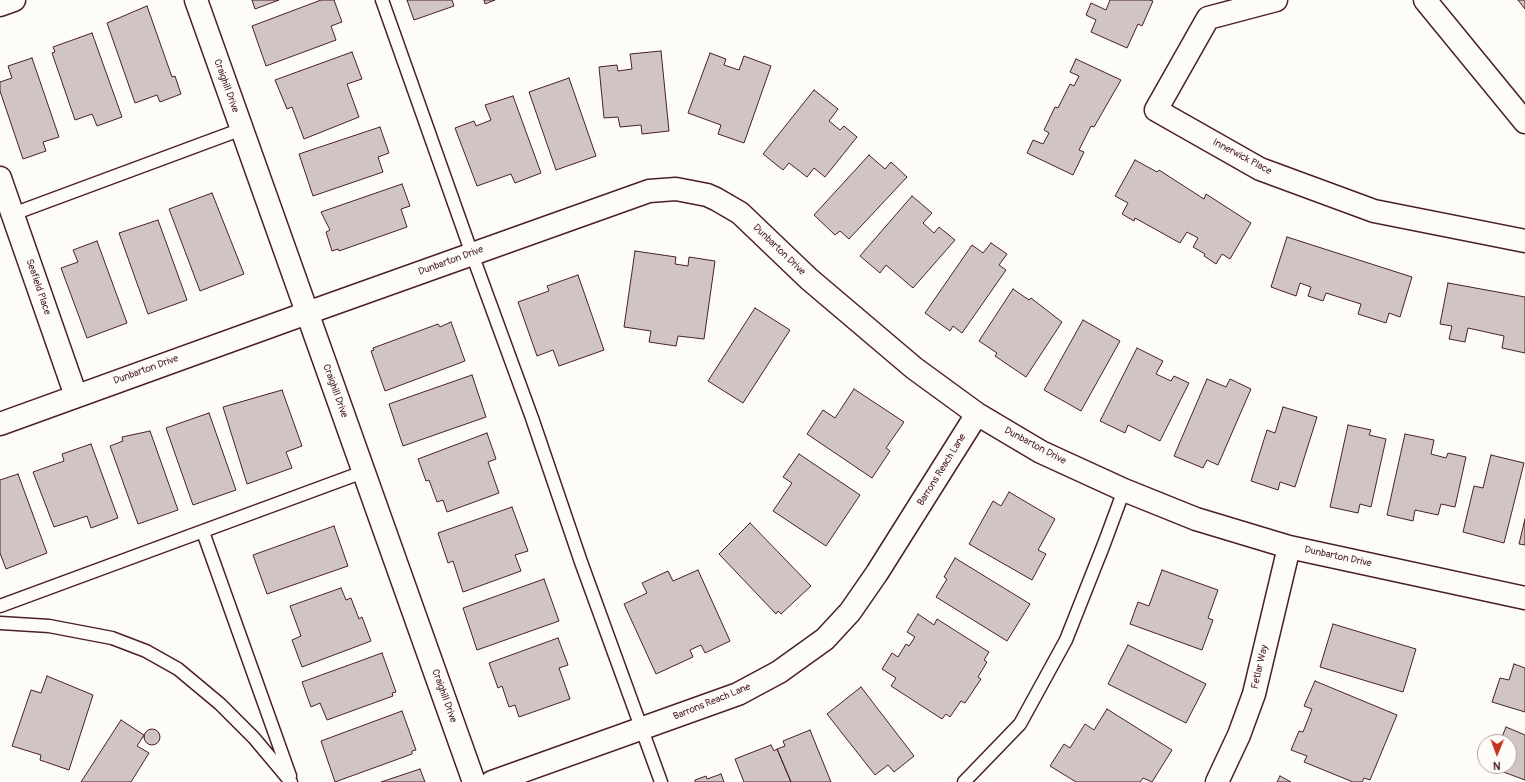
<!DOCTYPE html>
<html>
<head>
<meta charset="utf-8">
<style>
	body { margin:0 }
	#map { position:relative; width:1525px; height:782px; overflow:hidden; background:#fdfcf7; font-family:Pangolin,sans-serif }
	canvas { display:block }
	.north { position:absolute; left:1477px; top:734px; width:40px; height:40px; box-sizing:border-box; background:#fdfcf7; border:1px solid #b5a4a5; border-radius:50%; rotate:181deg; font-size:11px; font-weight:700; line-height:16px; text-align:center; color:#4a1f2b }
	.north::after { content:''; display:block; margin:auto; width:14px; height:18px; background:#c8321e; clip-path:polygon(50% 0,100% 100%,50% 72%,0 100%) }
</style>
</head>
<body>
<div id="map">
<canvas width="1525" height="782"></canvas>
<div class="north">N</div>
</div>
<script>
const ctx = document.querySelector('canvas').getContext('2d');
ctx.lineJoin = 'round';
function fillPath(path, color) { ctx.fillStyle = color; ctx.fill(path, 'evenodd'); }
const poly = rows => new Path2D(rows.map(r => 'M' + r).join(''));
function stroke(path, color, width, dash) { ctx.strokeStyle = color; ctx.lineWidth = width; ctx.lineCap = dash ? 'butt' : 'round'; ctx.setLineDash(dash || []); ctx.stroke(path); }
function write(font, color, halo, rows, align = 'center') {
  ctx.font = font + ' Pangolin,sans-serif'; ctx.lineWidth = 4; ctx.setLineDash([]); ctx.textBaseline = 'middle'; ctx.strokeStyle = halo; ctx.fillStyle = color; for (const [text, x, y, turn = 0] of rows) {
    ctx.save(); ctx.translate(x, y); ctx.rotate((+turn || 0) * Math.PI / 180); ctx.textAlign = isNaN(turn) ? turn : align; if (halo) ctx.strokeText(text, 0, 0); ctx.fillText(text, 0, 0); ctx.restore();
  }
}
const building = poly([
	[252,0,279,0,255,9,252,0],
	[321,0,334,0,342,22,331,26,336,40,266,66,252,26,321,0],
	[407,0,452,0,454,6,414,20,407,0],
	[484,0,495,0,485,4,484,0],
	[1110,0,1150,0,1153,1,1142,26,1138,24,1127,48,1091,32,1096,20,1086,15,1091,3,1106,10,1110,0],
	[1518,0,1525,0,1525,9,1518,0],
	[147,6,172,77,175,76,181,94,160,102,157,95,135,103,107,23,147,6],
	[92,33,122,117,97,126,92,114,75,120,52,53,55,52,53,47,92,33],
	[661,51,669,131,642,134,641,125,620,127,618,117,604,118,599,67,617,65,618,71,632,69,630,54,661,51],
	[352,52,362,79,347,84,359,117,304,139,292,107,287,109,275,80,352,52],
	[710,53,726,59,724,65,739,70,744,56,771,66,744,143,718,134,721,125,688,113,710,53],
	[32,58,59,137,43,142,46,151,23,159,0,91,0,82,12,78,8,66,32,58],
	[1076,59,1121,80,1094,127,1091,126,1079,150,1084,152,1073,175,1027,153,1033,140,1043,144,1049,133,1044,130,1055,107,1058,108,1070,84,1074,86,1079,76,1070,72,1076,59],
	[569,78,596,156,556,170,529,92,569,78],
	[814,90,838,109,829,121,840,130,844,126,857,137,825,177,814,168,807,177,789,163,783,170,763,154,814,90],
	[513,96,541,173,515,183,511,174,477,186,455,128,474,121,476,126,491,120,485,105,513,96],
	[380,127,389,153,378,157,383,172,313,196,299,154,380,127],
	[869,155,885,169,891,162,907,177,849,239,840,231,835,235,814,215,869,155],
	[1135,160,1157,172,1159,170,1204,199,1206,194,1251,223,1230,259,1222,254,1216,264,1204,256,1205,254,1193,247,1198,238,1187,232,1180,243,1135,218,1134,221,1122,214,1128,203,1115,196,1135,160],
	[402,184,410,206,401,209,407,227,339,251,338,249,332,251,326,232,330,230,321,212,402,184],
	[212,193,244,274,200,291,169,209,212,193],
	[912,196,932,213,923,223,934,233,939,227,955,240,913,288,886,265,880,273,860,256,912,196],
	[158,220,187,300,148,314,119,233,158,220],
	[1287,237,1412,277,1400,317,1389,313,1386,323,1358,314,1361,304,1326,293,1323,301,1308,296,1311,287,1300,283,1296,296,1271,287,1287,237],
	[97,241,127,323,87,338,61,268,78,262,73,250,97,241],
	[991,243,1007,254,999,265,1006,270,962,333,953,326,950,331,925,313,972,245,983,253,991,243],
	[635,251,676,257,675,264,688,266,689,257,715,261,704,339,678,336,676,346,649,342,651,331,624,327,635,251],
	[578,275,604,350,559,366,553,350,537,356,518,302,549,291,547,286,578,275],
	[1448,283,1525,297,1525,353,1502,348,1504,336,1468,328,1465,342,1449,339,1452,326,1440,324,1448,283],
	[1013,289,1029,300,1031,298,1062,322,1026,377,995,356,997,353,979,341,1013,289],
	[755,308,790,330,743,403,708,381,755,308],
	[1083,320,1120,341,1081,411,1044,390,1083,320],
	[451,322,465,361,385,391,371,351,374,350,373,348,438,324,440,327,451,322],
	[1137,348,1163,361,1156,374,1171,381,1174,376,1189,383,1160,441,1128,425,1125,433,1100,421,1137,348],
	[472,375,486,417,403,446,389,404,472,375],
	[1207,379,1226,387,1230,379,1251,389,1218,465,1207,460,1203,468,1174,456,1207,379],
	[854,389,904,422,886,448,890,451,872,478,807,434,823,410,835,418,854,389],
	[282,390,302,446,286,452,292,468,247,484,223,407,282,390],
	[1283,407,1317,417,1295,487,1280,482,1278,490,1251,481,1267,430,1275,433,1283,407],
	[209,413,236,490,193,505,166,428,209,413],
	[1348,425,1371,430,1369,435,1386,439,1371,507,1360,504,1358,513,1330,507,1348,425],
	[150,431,178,510,138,524,110,446,123,441,122,437,150,431],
	[487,433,496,459,488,462,499,493,447,512,443,500,437,502,429,480,426,481,418,459,487,433],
	[1405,434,1434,440,1431,454,1446,458,1448,453,1466,457,1455,507,1441,504,1438,515,1415,510,1413,521,1387,515,1405,434],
	[91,444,118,518,91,528,87,516,54,527,33,472,64,461,62,454,91,444],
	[799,454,860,495,826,546,773,511,792,483,783,477,799,454],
	[1491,455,1524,463,1504,543,1463,532,1474,486,1483,488,1491,455],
	[18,474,47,553,6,569,0,553,0,480,18,474],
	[1009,492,1055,519,1038,550,1046,554,1032,580,969,544,993,501,1001,506,1009,492],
	[512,507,528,551,515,555,521,571,463,592,453,561,448,563,438,533,512,507],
	[1525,519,1525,545,1519,544,1525,519],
	[750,523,811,586,781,614,778,611,776,614,719,554,750,523],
	[334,526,348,566,267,594,253,555,334,526],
	[955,558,1030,604,1007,641,936,597,947,579,944,577,955,558],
	[698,570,730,641,705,653,701,645,690,650,693,657,656,674,624,604,647,593,642,583,668,571,673,581,698,570],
	[1162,570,1218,590,1208,618,1213,620,1202,650,1130,624,1138,602,1149,606,1162,570],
	[544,579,559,621,477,650,463,608,544,579],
	[341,588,346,600,351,598,359,619,362,617,371,641,302,667,292,640,301,636,290,606,341,588],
	[918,614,934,625,937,619,989,652,984,660,987,662,978,677,981,679,965,703,961,701,950,717,946,714,942,719,891,686,896,678,882,669,892,653,898,657,906,644,909,646,915,637,907,632,918,614],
	[1333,624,1416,649,1403,692,1320,667,1333,624],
	[558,638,568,665,559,668,570,699,519,717,515,705,509,707,502,686,498,688,489,663,558,638],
	[1128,645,1206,684,1186,723,1108,684,1128,645],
	[382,653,396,692,392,693,393,696,327,720,320,703,311,707,302,682,382,653],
	[1514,664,1525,668,1525,712,1492,702,1500,678,1509,680,1514,664],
	[47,676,93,695,69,770,40,760,41,755,12,746,31,690,41,693,47,676],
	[1315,681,1397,715,1370,780,1364,778,1362,782,1353,782,1304,762,1307,756,1291,750,1299,731,1303,732,1312,709,1304,706,1315,681],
	[861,687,914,756,894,772,888,765,875,775,827,714,861,687],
	[1107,709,1172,750,1152,782,1143,778,1140,782,1076,782,1050,766,1064,744,1070,748,1085,724,1094,730,1107,709],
	[402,711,416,750,412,751,412,754,335,782,321,741,402,711],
	[121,720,144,735,137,746,149,753,131,782,81,782,121,720],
	[1506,727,1525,735,1525,780,1490,767,1509,766,1509,742,1500,742,1506,727],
	'144 737a8 8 0 1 1 16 0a8 8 0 1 1-16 0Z',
	[810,730,831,782,791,782,777,749,785,746,783,741,810,730],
	[771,745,774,751,777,749,791,782,744,782,735,759,771,745],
	[420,769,425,782,381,782,420,769],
	[721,774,724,782,695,782,695,780,706,776,707,779,721,774],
	[1280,776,1291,782,1277,782,1280,776]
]);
const lane = poly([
	[382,0,472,254,532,418,581,562,661,782],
	[13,214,242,129],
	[203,532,290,776],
	[0,606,363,472],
	[0,623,49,626,112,638,146,651,178,669,220,704,254,738,291,782],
	[964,782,1020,724,1066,640,1104,544,1124,490]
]);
const street = poly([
	[196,0,474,782],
	[1276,0,1208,18,1156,110,1260,169,1374,211,1525,241],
	[1425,0,1525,122],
	[0,5,14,0],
	[0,178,76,396],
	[0,424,307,313,649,191,676,189,707,195,716,199,740,213,809,279,914,368,977,414,1041,452,1124,490,1196,519,1289,547,1525,598],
	[492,782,738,694,779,672,825,639,850,612,877,573,977,414],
	[1217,782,1239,735,1254,694,1289,547]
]);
const streetNames = [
	["Craighill Drive",226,86,70],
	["Innerwick Place",1242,157,28],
	["Dunbarton Drive",779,250,44],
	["Dunbarton Drive",451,261,-20],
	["Seafield Place",38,287,71],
	["Dunbarton Drive",146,370,-20],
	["Craighill Drive",335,391,70],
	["Dunbarton Drive",1035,446,28],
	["Barrons Reach Lane",942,470,-58],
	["Dunbarton Drive",1338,557,12],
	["Fetlar Way",1260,667,-77],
	["Craighill Drive",444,696,70],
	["Barrons Reach Lane",712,702,-22]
];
fillPath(building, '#d0c5c4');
stroke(building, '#4a1f2b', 1);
stroke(lane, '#4a1f2b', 15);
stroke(street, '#4a1f2b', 25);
stroke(lane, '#fdfcf7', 12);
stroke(street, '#fdfcf7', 22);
write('10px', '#4a1f2b', '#fdfcf7', streetNames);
</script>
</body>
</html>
